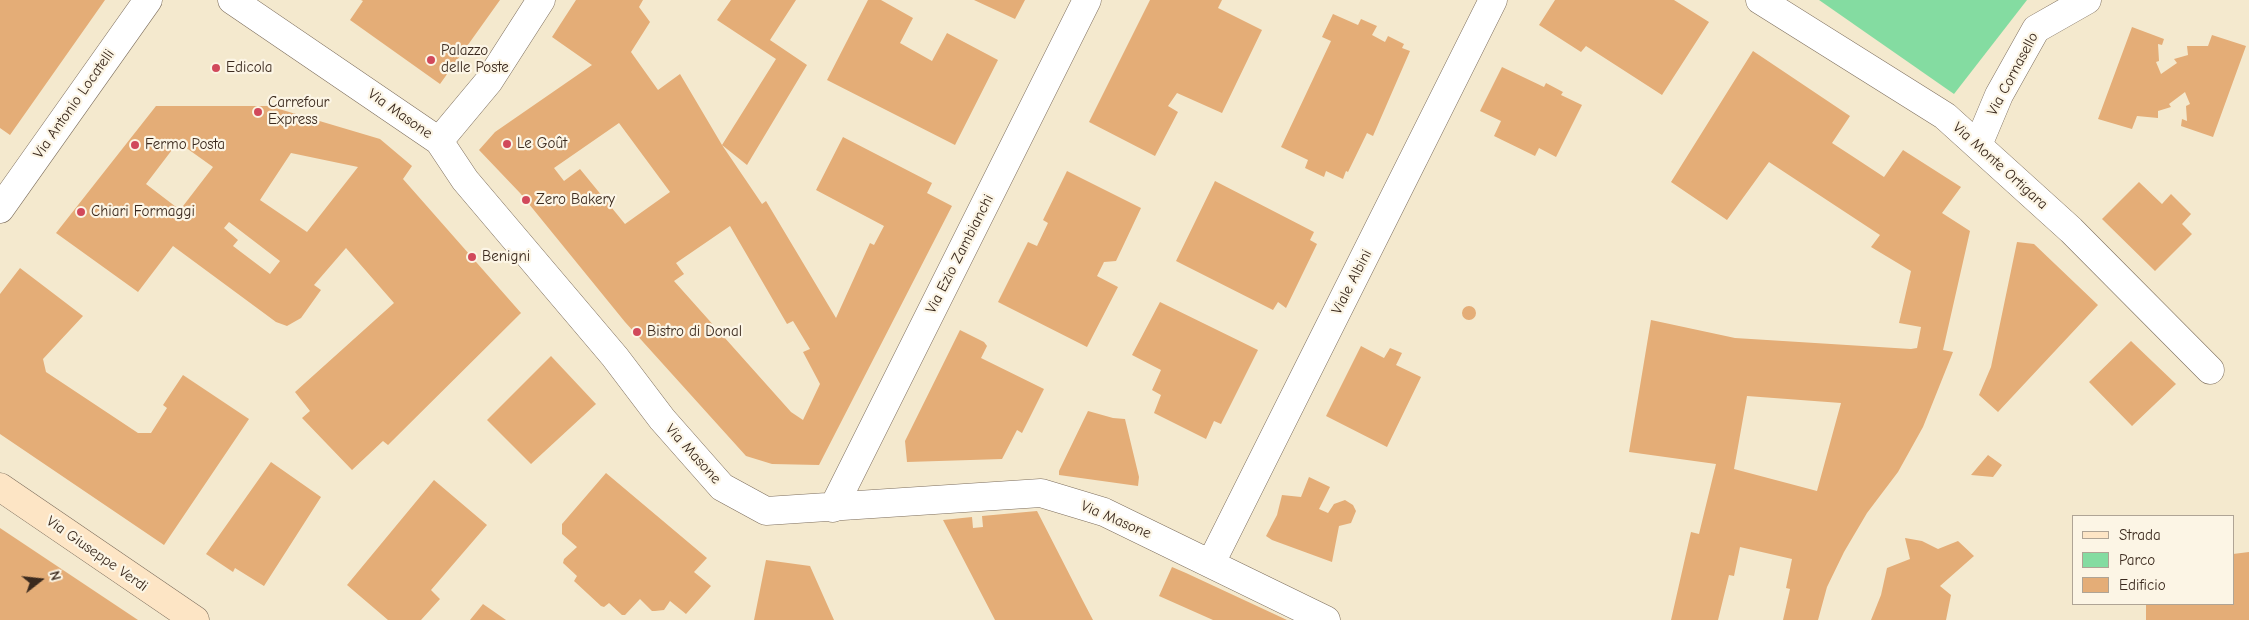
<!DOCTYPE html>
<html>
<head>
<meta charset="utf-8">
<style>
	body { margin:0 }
	#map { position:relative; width:2249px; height:620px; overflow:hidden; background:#f4e9ce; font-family:"Comic Neue",sans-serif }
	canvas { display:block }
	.legend { position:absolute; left:2072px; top:515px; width:162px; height:90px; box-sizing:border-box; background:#fcf5e5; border:1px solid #afa495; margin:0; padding:6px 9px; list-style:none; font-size:15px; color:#3b2a1e }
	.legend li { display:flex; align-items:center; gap:10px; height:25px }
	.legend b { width:25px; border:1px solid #afa495 }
	.north { position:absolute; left:15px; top:555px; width:50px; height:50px; -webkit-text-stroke:4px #fcf5e5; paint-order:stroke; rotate:74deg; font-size:14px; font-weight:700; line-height:20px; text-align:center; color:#3b2a1e }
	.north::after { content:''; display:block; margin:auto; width:18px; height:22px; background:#3b2a1e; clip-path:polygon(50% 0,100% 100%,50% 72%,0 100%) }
</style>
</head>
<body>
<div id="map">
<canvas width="2249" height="620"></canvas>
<ul class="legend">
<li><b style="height:6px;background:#fde5c5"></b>Strada</li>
<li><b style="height:14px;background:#84dca1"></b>Parco</li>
<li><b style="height:14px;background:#e4ad77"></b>Edificio</li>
</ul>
<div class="north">N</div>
</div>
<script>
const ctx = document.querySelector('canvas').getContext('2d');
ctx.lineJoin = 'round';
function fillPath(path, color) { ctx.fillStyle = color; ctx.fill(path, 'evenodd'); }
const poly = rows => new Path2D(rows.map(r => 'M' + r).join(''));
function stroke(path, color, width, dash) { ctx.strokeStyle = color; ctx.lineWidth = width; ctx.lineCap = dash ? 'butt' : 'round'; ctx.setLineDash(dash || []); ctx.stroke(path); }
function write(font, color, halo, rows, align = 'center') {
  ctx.font = font + ' "Comic Neue",sans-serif'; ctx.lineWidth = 4.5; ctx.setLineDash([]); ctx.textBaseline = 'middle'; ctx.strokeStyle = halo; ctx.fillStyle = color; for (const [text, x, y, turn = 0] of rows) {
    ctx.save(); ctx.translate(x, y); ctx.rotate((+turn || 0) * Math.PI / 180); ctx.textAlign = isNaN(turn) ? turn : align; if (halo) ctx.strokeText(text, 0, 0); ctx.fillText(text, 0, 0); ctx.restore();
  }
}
const green = poly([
	[1819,0,2027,0,1954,94]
]);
const building = poly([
	[0,0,105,0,10,135,0,128],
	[361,0,500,0,440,84,350,20,363,1],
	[576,0,643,0,639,7,650,22,631,52,658,90,680,74,722,145,776,59,717,20,731,0,796,0,770,40,807,65,747,165,722,145,762,204,766,201,836,318,870,243,874,245,884,226,816,190,843,137,932,183,927,193,952,206,819,465,772,464,746,456,625,322,520,193,479,150,495,132,592,65,552,37],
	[619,123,670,192,625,224,580,169,564,181,554,168],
	[730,226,787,324,793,321,810,349,803,352,820,384,803,420,791,412,674,281,684,274,676,263],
	[868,0,881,0,913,18,900,43,932,61,947,33,998,60,955,145,827,80],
	[974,0,1025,0,1015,19],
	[1150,0,1222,0,1218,8,1262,30,1222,113,1177,93,1168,106,1178,112,1155,156,1089,122],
	[1555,0,1674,0,1709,22,1662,95,1586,46,1581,52,1539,25],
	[1333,14,1358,25,1361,19,1377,26,1372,35,1385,42,1388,36,1404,44,1402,48,1410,51,1373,136,1367,133,1348,172,1346,171,1343,179,1326,171,1324,177,1305,168,1308,160,1281,147,1331,41,1322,37],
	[2132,27,2164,39,2162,45,2158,44,2159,61,2156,62,2161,74,2177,63,2174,59,2188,55,2187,46,2208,46,2212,35,2246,46,2213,137,2181,126,2182,119,2187,121,2186,106,2190,104,2185,92,2169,104,2171,107,2158,111,2158,118,2137,116,2132,129,2098,119],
	[1753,51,1850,116,1832,143,1849,154,1884,177,1903,150,1961,187,1942,213,1970,231,1943,350,1953,352,1923,427,1898,472,1867,513,1844,552,1827,587,1818,620,1783,620,1790,589,1786,588,1792,559,1740,547,1734,576,1729,575,1718,620,1671,620,1691,532,1699,534,1716,464,1629,452,1651,320,1735,338,1911,349,1917,348,1921,327,1899,323,1911,271,1871,247,1880,235,1769,162,1727,220,1671,182],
	[1747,396,1841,403,1817,491,1734,469],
	[1502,67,1544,87,1546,83,1563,92,1561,95,1582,105,1556,157,1539,148,1535,156,1494,136,1501,121,1480,111],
	[156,106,269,106,380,139,412,166,403,179,521,313,388,445,383,441,352,470,302,418,310,411,295,392,394,303,346,248,314,285,321,290,301,318,287,326,276,322,173,246,138,292,56,233],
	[178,142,213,167,180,210,146,184],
	[291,153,358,167,307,232,260,200],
	[229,222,280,261,270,274,233,246,238,240,224,228],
	[1067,171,1141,208,1116,261,1104,262,1097,276,1118,287,1087,347,998,302,1028,242,1037,246,1048,223,1043,220],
	[1215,181,1314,232,1310,240,1317,244,1286,308,1278,302,1273,310,1176,261],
	[2139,182,2162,204,2171,194,2191,214,2182,224,2192,234,2155,271,2102,219],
	[2017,242,2034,244,2098,305,1998,412,1979,395,1991,367],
	[20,268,83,316,43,359,46,372,138,433,151,433,167,408,163,405,183,375,249,419,164,545,0,434,0,294],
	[1160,302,1258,350,1221,424,1214,421,1206,439,1154,413,1161,395,1152,390,1161,370,1132,355],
	'1462 313a7 7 0 1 1 14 0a7 7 0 1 1-14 0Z',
	[960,330,984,342,987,346,981,358,1044,389,1022,433,1017,430,1002,459,907,462,905,441],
	[2131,341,2176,384,2132,426,2089,382],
	[1361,346,1384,358,1390,348,1402,353,1396,365,1421,377,1387,447,1326,416],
	[551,356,596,404,531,464,487,420],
	[1088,411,1113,418,1125,419,1139,477,1138,486,1059,475,1059,471],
	[1988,455,2002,465,1993,477,1971,475],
	[271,462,321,497,264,586,235,568,233,572,206,554],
	[606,473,707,558,694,572,711,586,686,614,670,601,664,610,655,611,652,611,640,599,625,615,622,615,609,603,604,607,601,606,574,581,577,576,563,563,564,559,577,547,562,534,562,524],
	[1309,477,1330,487,1319,509,1328,513,1334,504,1345,500,1353,505,1356,511,1351,523,1339,526,1332,562,1272,540,1266,536,1277,515,1282,495,1301,497],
	[434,480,487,525,431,590,440,599,421,620,388,620,347,585],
	[1037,511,1083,601,1093,620,995,620,943,520,972,517,973,528,983,527,982,516],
	[0,528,138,620,0,620],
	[1905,538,1922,541,1938,549,1958,541,1974,556,1940,586,1951,595,1946,620,1871,620,1881,595,1887,568,1910,559],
	[2249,552,2249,620,2146,620,2146,604,2233,604,2233,554],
	[766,560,810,566,834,620,754,620],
	[1172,567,1186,573,1287,620,1213,620,1159,596],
	[483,604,506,620,470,620]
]);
const street = poly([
	[232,0,439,141,465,180,615,357,662,419,722,487,766,511,1041,493,1104,512,1326,620],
	[1760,0,1945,116,2071,230,2210,370],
	[439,141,489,81,541,0],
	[1978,145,1999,95,2036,29,2087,0],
	[0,209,148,0],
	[833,508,1087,0],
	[1211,563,1493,0]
]);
const secondary = poly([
	[0,487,195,620]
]);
const markers = [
	[431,60,5,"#d1495b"],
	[216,68,5,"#d1495b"],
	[258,112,5,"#d1495b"],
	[507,144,5,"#d1495b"],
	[135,145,5,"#d1495b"],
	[526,200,5,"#d1495b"],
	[81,212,5,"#d1495b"],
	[472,257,5,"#d1495b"],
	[637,332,5,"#d1495b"]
];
const poiNames = [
	["Palazzo",441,51],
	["delle Poste",441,68],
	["Edicola",226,68],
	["Carrefour",268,103],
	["Express",268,120],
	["Le Goût",517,144],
	["Fermo Posta",145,145],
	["Zero Bakery",536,200],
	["Chiari Formaggi",91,212],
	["Benigni",482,257],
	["Bistro di Donal",647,332]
];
const streetNames = [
	["Via Cornasello",2013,74,-62],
	["Via Antonio Locatelli",74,104,-55],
	["Via Masone",400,114,35],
	["Via Monte Ortigara",2000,166,42],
	["Via Ezio Zambianchi",960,254,-63],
	["Viale Albini",1352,282,-63],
	["Via Masone",693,454,48],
	["Via Masone",1116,520,23],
	["Via Giuseppe Verdi",97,554,35]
];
fillPath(green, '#84dca1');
fillPath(building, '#e4ad77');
stroke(street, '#7c6d5c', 29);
stroke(secondary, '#7c6d5c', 29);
stroke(street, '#fff', 28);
stroke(secondary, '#fde5c5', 28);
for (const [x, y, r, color] of markers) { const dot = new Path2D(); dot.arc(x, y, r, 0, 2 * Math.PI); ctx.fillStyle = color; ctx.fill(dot); stroke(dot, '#fcf5e5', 2); }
write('15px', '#3b2a1e', '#fcf5e5', poiNames, 'left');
write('15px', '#3b2a1e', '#fcf5e5', streetNames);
</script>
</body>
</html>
